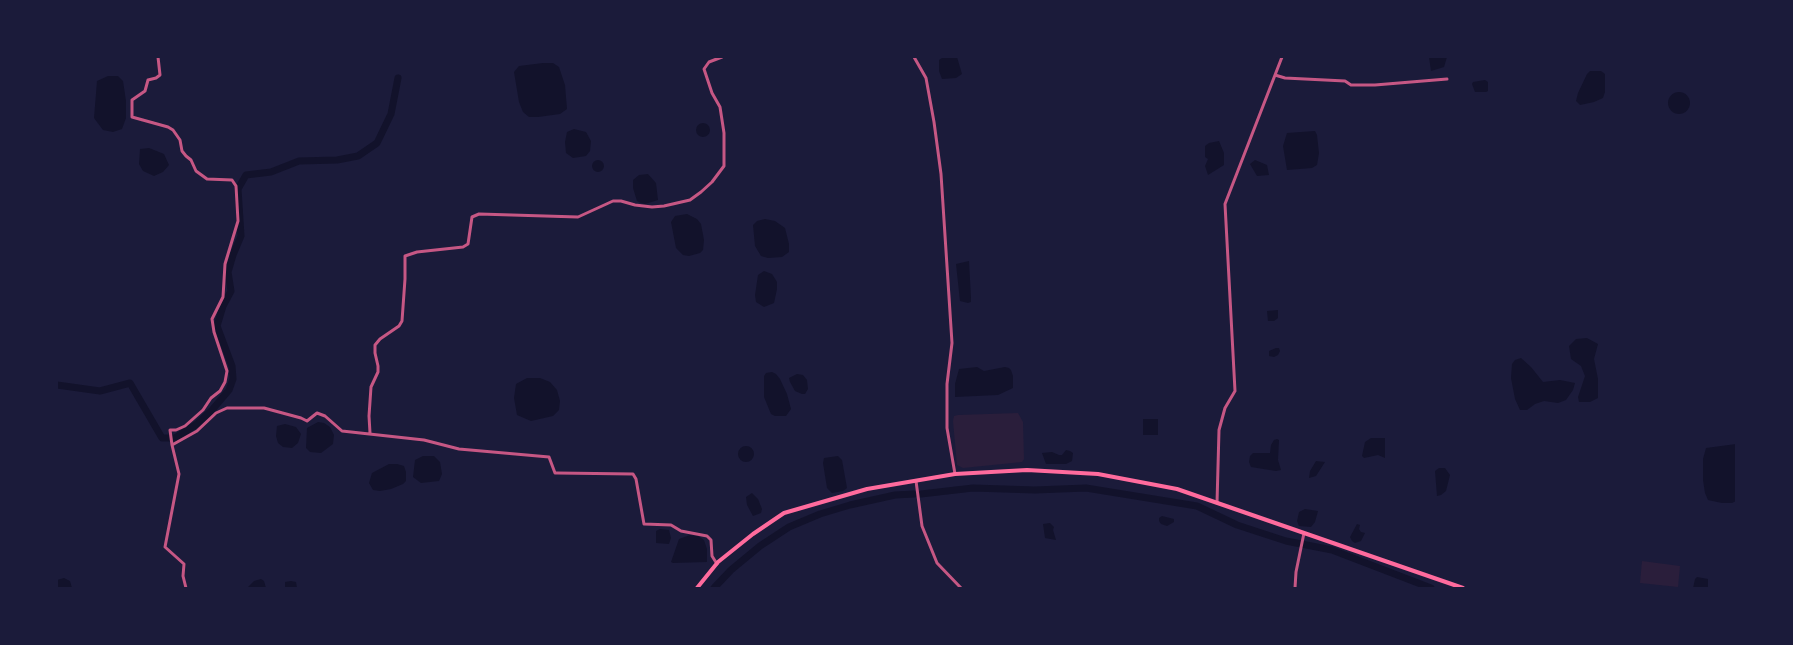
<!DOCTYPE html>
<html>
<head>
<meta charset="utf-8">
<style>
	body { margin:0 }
	#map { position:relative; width:1793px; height:645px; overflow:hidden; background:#1b1b3a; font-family:Poppins,sans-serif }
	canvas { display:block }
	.frame { position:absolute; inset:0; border:58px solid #1b1b3a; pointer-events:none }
</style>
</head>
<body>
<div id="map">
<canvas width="1793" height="645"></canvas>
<div class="frame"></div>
</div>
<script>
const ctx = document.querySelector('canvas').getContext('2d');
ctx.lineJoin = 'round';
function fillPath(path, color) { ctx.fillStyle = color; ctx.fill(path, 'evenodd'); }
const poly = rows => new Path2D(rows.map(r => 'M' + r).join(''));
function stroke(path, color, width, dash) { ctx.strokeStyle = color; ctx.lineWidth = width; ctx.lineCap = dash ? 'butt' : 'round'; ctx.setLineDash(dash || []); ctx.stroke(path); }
const green = poly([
	[1018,413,1023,422,1024,459,1022,462,963,468,957,465,953,421,954,416,958,415],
	[1642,561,1680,566,1678,587,1640,583]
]);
const water = poly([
	[957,57,962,74,956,78,942,79,939,71,939,60,942,58],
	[1429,57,1447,57,1444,67,1431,71],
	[543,63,553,63,559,67,565,85,567,109,560,114,538,117,529,117,523,112,519,102,514,72,519,66],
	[1590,71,1601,71,1605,74,1605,92,1603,98,1594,102,1580,105,1576,101,1578,93,1587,74],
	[108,76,118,76,123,81,126,101,126,118,122,129,113,132,103,130,94,118,97,81],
	[1485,80,1488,82,1488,91,1486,92,1475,92,1472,84,1473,82],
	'1668 103a11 11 0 1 1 22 0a11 11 0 1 1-22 0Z',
	'696 130a7 7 0 1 1 14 0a7 7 0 1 1-14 0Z',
	[574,129,586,132,591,141,590,151,586,156,573,158,566,153,565,142,567,132],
	[1315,131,1317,135,1319,153,1317,165,1312,168,1287,170,1283,146,1287,133],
	[1219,141,1224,153,1224,165,1208,175,1205,166,1208,159,1205,157,1205,146,1209,143],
	[149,148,164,154,169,165,163,172,154,176,143,171,139,164,140,149],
	[1255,160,1267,165,1269,175,1257,176,1250,164],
	'592 166a6 6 0 1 1 12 0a6 6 0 1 1-12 0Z',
	[648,174,656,183,658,200,645,204,641,203,637,201,633,188,633,180,639,175],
	[687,214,697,219,701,224,704,240,703,250,700,253,689,256,683,255,676,248,671,222,675,216],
	[765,219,775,221,785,228,789,244,789,252,782,257,768,258,761,256,755,246,753,225,757,221],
	[969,261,971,298,971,302,968,303,960,301,956,264],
	[764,271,772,274,777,282,777,289,774,303,764,307,756,302,755,295,758,275],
	[1278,310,1278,318,1274,321,1268,321,1267,311],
	[1587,338,1598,344,1594,359,1598,379,1598,398,1590,402,1579,402,1578,397,1585,376,1581,366,1571,359,1569,346,1576,339],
	[1276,348,1279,348,1280,351,1278,355,1274,357,1269,356,1269,351],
	[1521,358,1531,367,1543,382,1560,380,1575,383,1573,390,1566,400,1558,403,1544,401,1535,404,1527,410,1520,410,1515,399,1511,378,1512,364,1515,360],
	[977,367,984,371,1005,367,1009,368,1011,370,1013,376,1013,388,998,395,955,397,955,384,959,369],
	[772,372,776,374,780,379,787,394,791,409,786,416,775,416,771,414,764,397,764,376,766,373],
	[797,374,803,375,807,380,808,389,805,394,802,394,795,391,790,382,789,378],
	[527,378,540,378,550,382,557,390,560,401,559,410,553,416,531,421,517,415,514,398,516,384],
	[1143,419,1158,419,1158,435,1143,435],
	[318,422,324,423,330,427,334,435,333,444,321,453,310,452,306,448,307,428],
	[285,424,296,427,301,434,298,443,292,448,283,447,278,443,276,436,277,426],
	[1371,438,1385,438,1385,458,1378,455,1364,458,1362,456,1365,442],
	[1277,439,1279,440,1278,460,1281,470,1276,471,1251,467,1249,462,1250,456,1253,453,1270,453,1271,445,1274,440],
	[1736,444,1736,501,1732,503,1722,503,1708,500,1705,493,1703,480,1703,459,1706,448],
	'738 454a8 8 0 1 1 16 0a8 8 0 1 1-16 0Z',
	[1066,450,1070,451,1073,453,1072,461,1066,464,1046,464,1042,453,1052,452,1059,455,1062,455],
	[423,456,434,456,440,462,442,474,439,481,421,483,413,477,415,460],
	[838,456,842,460,847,488,843,491,832,493,827,488,823,463,824,458],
	[1316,461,1325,462,1316,476,1309,478,1310,471],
	[389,464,397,464,404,466,406,472,406,481,403,484,391,489,380,491,373,490,369,483,372,473],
	[1439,468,1445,468,1450,475,1446,491,1441,495,1437,496,1435,471],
	[752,493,758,499,762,509,761,513,753,516,747,505,746,497],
	[1305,509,1318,511,1315,522,1311,527,1299,526,1297,521,1299,512],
	[1162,516,1174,519,1174,522,1167,526,1161,524,1159,521,1159,518],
	[1050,523,1054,527,1053,530,1056,540,1045,538,1043,524],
	[1357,524,1360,525,1359,529,1361,532,1365,533,1361,541,1355,543,1352,541,1350,537],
	[660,529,669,530,671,538,669,544,656,543,656,531],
	[690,535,698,536,704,540,707,549,707,562,673,563,671,562,679,539],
	[1697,577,1708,579,1708,588,1693,588,1695,579],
	[64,578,70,581,72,588,57,588,57,580],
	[261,579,264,581,266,588,247,588,254,581],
	[291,581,296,582,297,588,285,588,285,582]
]);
const canal = poly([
	[57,385,100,391,130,383,162,438,175,438,197,424,212,410,229,390,233,379,232,366,217,326,223,306,231,291,228,272,233,255,241,236,238,189,246,175,271,172,299,161,337,160,358,156,377,143,391,114,398,78],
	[921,494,973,488,1035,490,1086,488,1197,506,1237,525,1286,541,1332,550,1431,588],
	[714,588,731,570,760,546,789,527,820,514,850,505,895,495,914,494]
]);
const minor = poly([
	[158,57,160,75,156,78,148,80,145,91,132,100,132,117,168,127,173,130,180,140,182,151,186,156,191,160,196,171,207,179,232,180,236,186,238,221,225,264,223,297,212,319,214,332,227,371,225,382,220,391,211,398,203,410,185,426,176,430,170,430,172,445],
	[914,57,926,78,934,122,941,174,952,343,947,384,947,428,955,474],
	[1275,75,1285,78,1345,81,1351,85,1375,85,1447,79],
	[370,433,369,416,371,387,378,372,378,366,375,353,375,345,380,339,399,326,402,321,405,279,405,256,417,252,463,247,468,244,472,217,479,214,578,217,613,201,621,201,635,205,652,207,664,206,690,200,701,192,712,182,724,166,724,133,720,107,712,93,704,69,709,62,722,57],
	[916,481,922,526,937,563,961,588],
	[1217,503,1219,430,1225,408,1235,391,1225,204,1282,57],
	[186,588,183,576,184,564,165,547,179,474,172,445,197,431,216,413,227,408,264,408,301,418,307,421,317,413,325,416,342,431,424,440,459,449,549,457,555,473,557,473,633,474,636,479,644,524,671,525,681,531,707,536,711,540,712,556,717,564],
	[1295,588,1296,572,1304,533]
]);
const secondary = poly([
	[697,588,718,562,753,534,784,513,867,489,955,474,1027,470,1098,474,1177,489,1463,588]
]);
fillPath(green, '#2a1e3b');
fillPath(water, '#12122b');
stroke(canal, '#12122b', 7);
stroke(minor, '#c65784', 3);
stroke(secondary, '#ff6b9d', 4);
</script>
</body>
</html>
